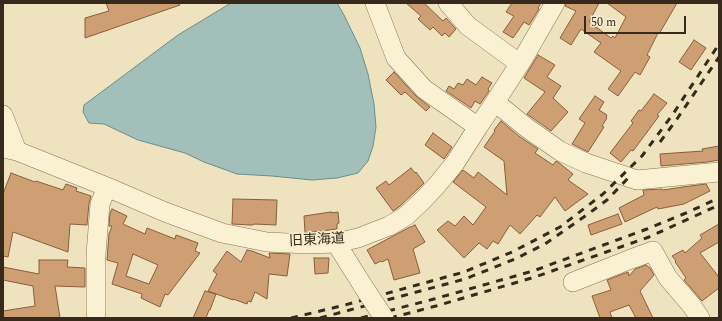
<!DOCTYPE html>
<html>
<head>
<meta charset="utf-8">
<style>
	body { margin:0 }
	#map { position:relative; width:722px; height:321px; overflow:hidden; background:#efe3bf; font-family:Spectral,serif }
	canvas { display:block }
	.frame { position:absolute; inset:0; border:4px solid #372a1c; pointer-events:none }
	.scale { position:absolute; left:584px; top:16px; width:102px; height:18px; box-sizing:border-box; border:2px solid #372a1c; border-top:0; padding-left:5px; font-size:12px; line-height:14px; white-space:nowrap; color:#372a1c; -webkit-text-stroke:3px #f6edce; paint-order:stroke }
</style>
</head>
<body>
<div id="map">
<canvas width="722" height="321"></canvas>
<div class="frame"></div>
<div class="scale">50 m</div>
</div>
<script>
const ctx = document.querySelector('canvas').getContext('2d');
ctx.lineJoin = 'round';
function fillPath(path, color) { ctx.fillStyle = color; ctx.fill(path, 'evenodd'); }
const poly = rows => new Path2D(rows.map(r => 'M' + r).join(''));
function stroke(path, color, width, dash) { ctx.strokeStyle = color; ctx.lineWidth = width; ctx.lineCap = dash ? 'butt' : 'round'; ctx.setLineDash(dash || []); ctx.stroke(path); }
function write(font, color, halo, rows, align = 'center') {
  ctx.font = font + ' Spectral,"Noto Sans JP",serif'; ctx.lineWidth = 3; ctx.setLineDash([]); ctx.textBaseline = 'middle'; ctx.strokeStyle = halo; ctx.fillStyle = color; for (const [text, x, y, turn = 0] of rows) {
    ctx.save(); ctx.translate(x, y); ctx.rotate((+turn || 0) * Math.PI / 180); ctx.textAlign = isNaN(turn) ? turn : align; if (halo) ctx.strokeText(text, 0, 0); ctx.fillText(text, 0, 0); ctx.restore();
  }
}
const water = poly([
	[231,3,337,3,344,15,360,48,368,74,374,104,376,127,373,146,368,161,358,173,337,178,312,180,272,176,237,174,204,162,185,153,138,140,104,124,89,123,83,112,84,105,178,35,231,3]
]);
const building = poly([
	[106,3,179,3,180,5,85,38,85,18,109,11,106,3],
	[406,3,424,3,443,21,446,18,456,29,449,37,445,33,442,36,433,27,430,30,418,19,421,16,406,3],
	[512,3,541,3,538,8,539,9,529,25,524,22,513,38,503,32,514,16,506,12,512,3],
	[566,3,599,3,589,22,611,38,613,36,615,38,626,17,607,3,677,3,659,34,658,33,647,55,650,57,640,75,635,72,618,96,608,89,621,71,594,52,601,43,581,29,571,45,560,38,576,11,565,6,566,3],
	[694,40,706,48,691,70,679,62,694,40],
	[538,55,555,65,547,77,561,86,553,98,568,112,551,131,527,114,545,92,524,78,538,55],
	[394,72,416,96,430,107,426,111,405,92,401,95,386,80,394,72],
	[482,77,492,83,488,89,489,91,480,104,475,101,471,108,446,91,449,86,454,89,458,83,463,85,467,79,476,85,482,77],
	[654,94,667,103,657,115,659,116,633,151,631,150,621,162,610,153,633,123,631,121,639,110,641,111,654,94],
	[595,96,604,102,599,110,607,115,606,117,607,118,602,126,604,127,588,152,572,144,585,123,579,119,595,96],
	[501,121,520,137,538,149,535,153,553,165,556,161,558,162,573,174,568,180,588,194,565,211,555,197,540,217,537,215,520,234,510,225,498,244,493,241,487,249,479,243,464,258,437,230,448,221,455,226,464,216,473,225,486,207,453,182,463,170,474,178,478,172,507,195,504,161,484,147,495,131,494,130,501,121],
	[433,133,452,147,444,159,425,145,433,133],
	[719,146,719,160,707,162,661,166,660,154,703,151,702,149,719,146],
	[411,168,415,173,416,172,424,183,399,207,393,211,376,188,386,181,389,185,411,168],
	[11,173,35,182,36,181,63,190,66,184,77,188,76,191,91,196,89,203,87,225,70,224,68,252,13,232,8,257,3,256,3,194,11,173],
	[706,184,710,191,684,204,658,209,657,207,625,222,619,208,644,195,643,190,662,189,663,190,683,187,706,184],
	[233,199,277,200,276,225,254,224,253,225,250,225,232,224,233,199],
	[112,209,127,216,123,224,145,234,147,228,175,239,176,235,198,243,195,251,200,253,168,295,165,294,160,307,141,298,142,294,112,284,118,263,107,260,109,234,112,226,109,226,110,213,112,209],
	[133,254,158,265,149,284,126,276,133,254],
	[331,212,331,213,338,212,339,223,337,224,337,229,305,233,304,216,331,212],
	[618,214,622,224,591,235,588,225,618,214],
	[719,224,719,242,700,253,719,277,719,288,702,301,684,280,686,278,678,266,675,262,676,261,672,256,683,250,685,253,702,238,700,235,719,224],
	[415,225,425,242,413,249,420,273,394,280,388,259,382,262,381,261,375,264,367,250,410,227,411,227,415,225],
	[247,250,252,251,270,258,269,253,290,254,287,276,269,274,267,299,255,292,251,302,248,301,247,304,233,299,233,300,208,291,217,274,213,271,227,251,241,262,247,250],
	[314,258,329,258,328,273,315,274,314,258],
	[39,260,68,260,67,267,85,268,85,287,55,286,60,318,3,318,3,311,35,306,33,286,3,280,3,267,39,274,39,260],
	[646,265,650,268,654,275,640,291,653,318,636,318,629,305,610,312,612,318,600,318,592,296,611,290,607,280,628,272,629,276,635,269,646,265],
	[205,291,216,294,210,310,209,310,206,318,193,318,205,291]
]);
const minor = poly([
	[375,3,396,58,424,89,478,127],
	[448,3,468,26,520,64],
	[495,102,527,128,560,151,586,163,637,180,719,172],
	[3,115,17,151],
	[3,148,17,151,107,187,165,212,222,233,267,242,308,244,336,243,358,238,389,226,406,216,423,200,437,185,455,163,478,127,495,102,524,57,555,3],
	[336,243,363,286],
	[573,282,631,259,653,251,668,278,692,306,700,318],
	[96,313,96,254,100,204,107,187]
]);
const rail = poly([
	[660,142,677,119,719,57],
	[291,318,345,305,464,272,512,252,560,227,603,194,642,156,673,114,719,44],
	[320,318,465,279,515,259,545,244,588,214,607,200,632,174],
	[361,318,434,299,533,271,647,229,686,213,719,198],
	[390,318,436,306,535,277,649,237,719,205]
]);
const minorBridge = poly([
	[363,286,384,318]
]);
const streetNames = [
	["旧東海道",317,241,-3]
];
fillPath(water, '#a2c0b9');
stroke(water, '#698e87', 1);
fillPath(building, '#ce9f73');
stroke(building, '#875e3c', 1);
stroke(minor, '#887457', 20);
stroke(minor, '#faf0d2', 19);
stroke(rail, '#372a1c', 3, [7, 7]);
stroke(minorBridge, '#887457', 20, []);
stroke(minorBridge, '#faf0d2', 19);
write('14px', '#372a1c', '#f6edce', streetNames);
</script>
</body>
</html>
